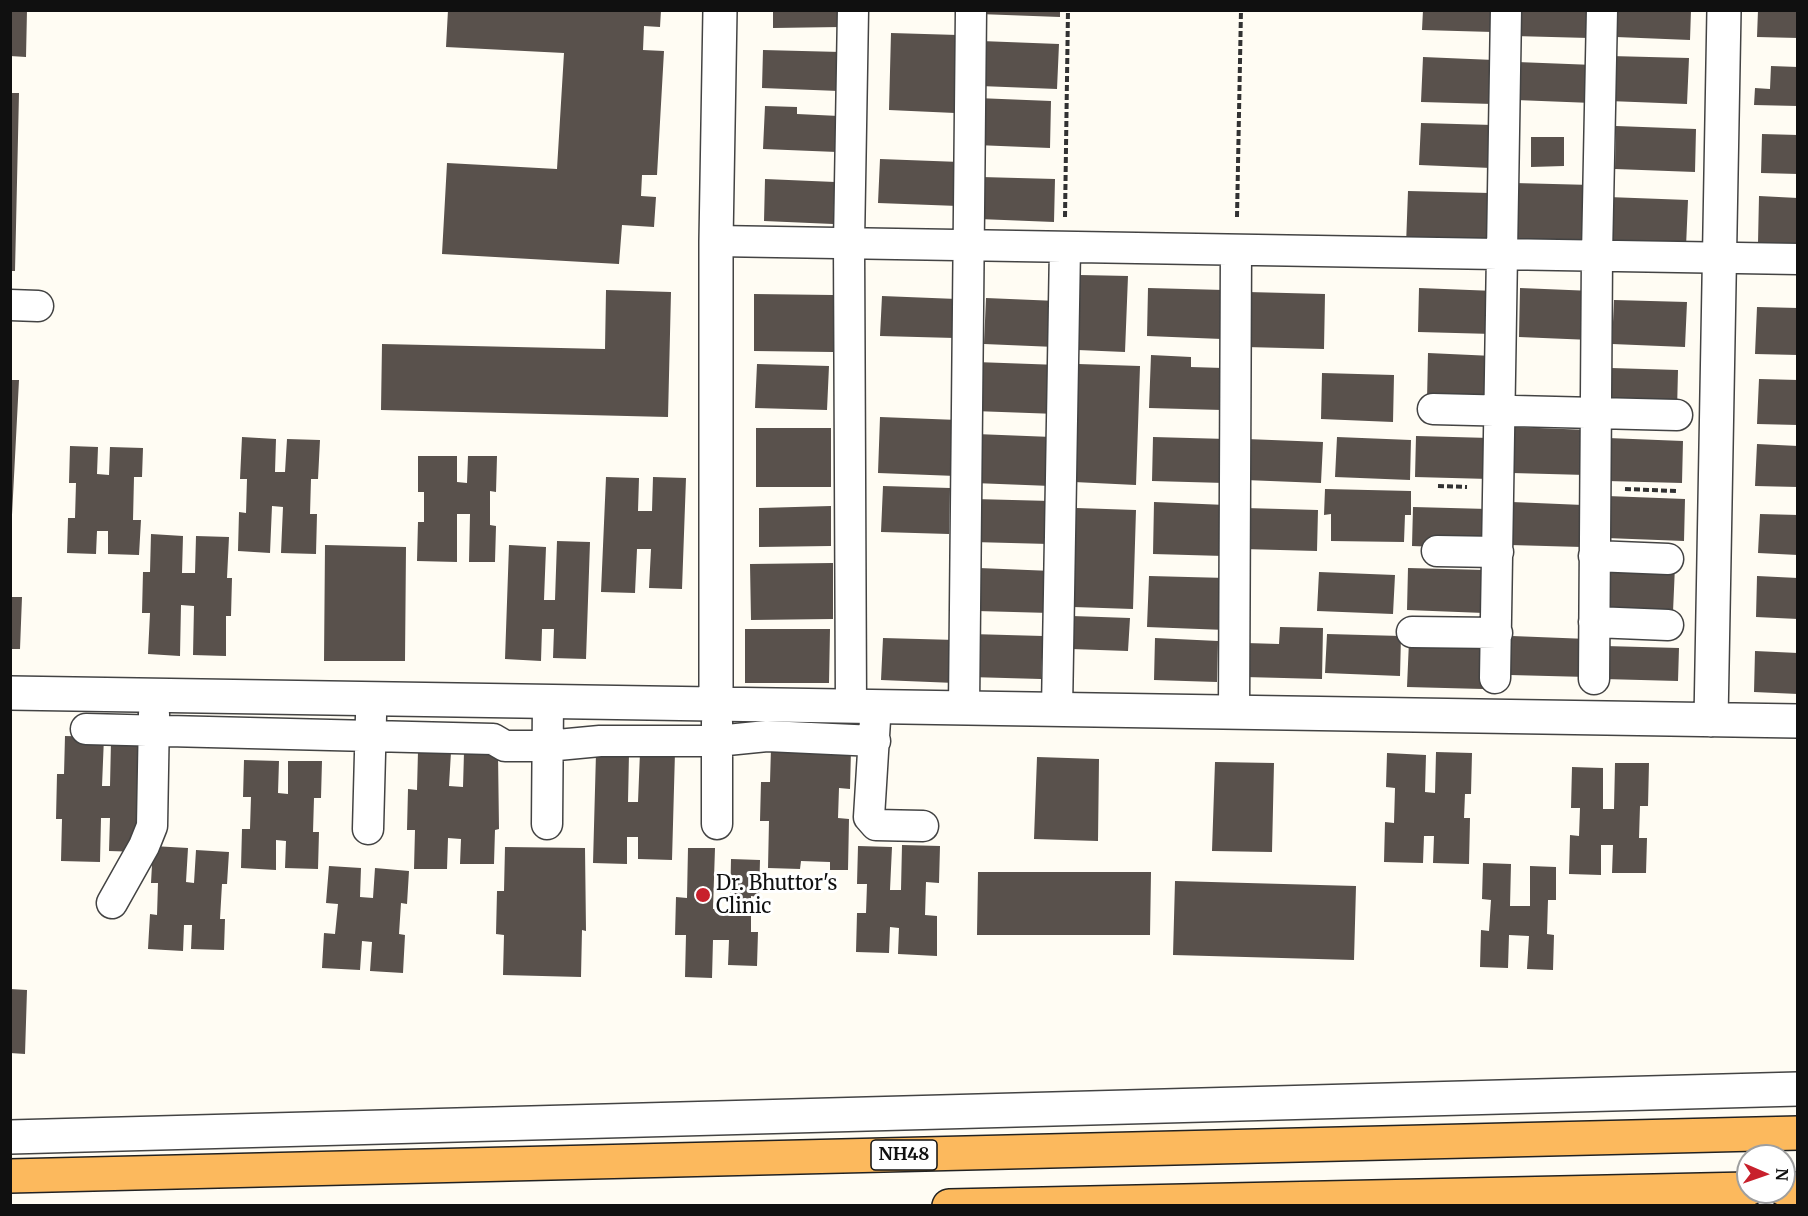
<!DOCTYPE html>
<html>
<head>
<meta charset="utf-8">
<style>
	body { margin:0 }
	#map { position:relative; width:1808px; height:1216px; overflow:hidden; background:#fffcf3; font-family:Merriweather,serif }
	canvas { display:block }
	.frame { position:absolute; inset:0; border:12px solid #101010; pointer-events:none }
	.north { position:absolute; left:1736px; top:1144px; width:60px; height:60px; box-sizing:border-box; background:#fff; border:2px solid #9f9f9f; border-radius:50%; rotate:92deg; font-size:16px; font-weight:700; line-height:24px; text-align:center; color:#101010 }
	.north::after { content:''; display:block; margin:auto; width:21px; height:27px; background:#c8202c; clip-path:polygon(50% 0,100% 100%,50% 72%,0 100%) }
</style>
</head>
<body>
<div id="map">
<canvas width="1808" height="1216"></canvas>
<div class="frame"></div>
<div class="north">N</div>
</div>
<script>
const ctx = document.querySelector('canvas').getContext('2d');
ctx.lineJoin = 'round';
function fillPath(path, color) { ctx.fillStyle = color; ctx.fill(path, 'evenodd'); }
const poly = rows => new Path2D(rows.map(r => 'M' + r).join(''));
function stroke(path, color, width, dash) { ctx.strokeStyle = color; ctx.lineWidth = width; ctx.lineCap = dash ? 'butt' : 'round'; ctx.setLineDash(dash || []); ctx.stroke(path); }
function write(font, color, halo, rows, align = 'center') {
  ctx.font = font + ' Merriweather,serif'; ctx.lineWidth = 6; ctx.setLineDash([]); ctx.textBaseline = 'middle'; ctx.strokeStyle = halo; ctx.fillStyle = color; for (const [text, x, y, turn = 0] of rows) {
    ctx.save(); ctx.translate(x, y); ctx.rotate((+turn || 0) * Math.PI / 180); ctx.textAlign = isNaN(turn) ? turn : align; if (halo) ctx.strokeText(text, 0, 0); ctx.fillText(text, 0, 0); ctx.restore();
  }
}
const building = poly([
	[10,10,27,10,26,57,10,56],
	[448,10,661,10,660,27,644,26,643,50,664,51,657,175,642,175,641,196,656,197,654,227,622,225,619,264,442,254,447,163,557,169,564,53,446,47],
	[773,10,841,10,841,27,773,28],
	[979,10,1060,10,1060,17,979,14],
	[1423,10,1494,10,1493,32,1422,30],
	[1515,10,1589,10,1589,38,1514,36],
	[1617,10,1691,10,1690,40,1616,37],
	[1758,10,1798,10,1798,38,1757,37],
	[891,33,958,35,955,113,889,110],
	[981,41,1059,44,1057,89,980,86],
	[763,50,841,52,839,91,762,88],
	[1610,56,1689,58,1687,104,1609,101],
	[1423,57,1494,60,1493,104,1421,102],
	[1517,62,1594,65,1592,103,1516,100],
	[1771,66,1798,67,1798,106,1754,105,1755,88,1770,89],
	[10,93,19,93,15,271,10,271],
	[977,98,1051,101,1050,148,976,145],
	[765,106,797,107,797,114,839,116,837,152,763,149],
	[1421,123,1493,125,1491,168,1419,165],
	[1616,126,1696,129,1695,172,1615,169],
	[1762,134,1798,135,1798,174,1761,173],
	[1531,137,1564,137,1564,166,1531,167],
	[880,159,960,162,958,206,878,203],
	[981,177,1055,179,1054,222,979,219],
	[765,179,835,182,833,224,764,221],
	[1514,183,1592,185,1590,247,1512,244],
	[1408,191,1490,193,1488,248,1406,245],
	[1759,196,1798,198,1798,244,1758,243],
	[1608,197,1688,200,1686,247,1607,244],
	[1080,275,1128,276,1125,352,1078,350],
	[1148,288,1224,290,1222,339,1147,336],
	[1419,288,1495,291,1493,334,1418,332],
	[1520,288,1593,291,1591,340,1519,337],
	[606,290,671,292,668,417,381,410,382,344,605,349],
	[1248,292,1325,294,1324,349,1246,347],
	[754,294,833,295,833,352,754,351],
	[882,296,957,299,955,338,880,336],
	[986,298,1057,301,1055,347,984,344],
	[1614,300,1687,302,1685,347,1612,344],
	[1757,307,1798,308,1798,355,1755,354],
	[1428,353,1493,356,1491,403,1427,400],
	[1151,355,1191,357,1191,367,1223,368,1222,410,1149,408],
	[976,362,1059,365,1057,414,974,411],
	[757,364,829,366,827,410,755,408],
	[1078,364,1140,366,1136,485,1074,482],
	[1611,368,1678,370,1677,411,1609,408],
	[1322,373,1394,375,1393,422,1321,419],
	[1759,379,1798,380,1798,425,1757,424],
	[10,380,19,380,12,515,10,515],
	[880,417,958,420,956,476,878,473],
	[1514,427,1588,430,1586,475,1512,473],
	[756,428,831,428,831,487,756,487],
	[976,434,1052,437,1051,486,974,483],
	[1416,436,1490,438,1489,479,1415,477],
	[242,437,276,439,275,472,285,472,287,439,320,440,318,479,311,479,310,514,317,514,316,554,281,553,283,507,272,506,270,553,238,551,239,512,246,513,247,479,240,479],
	[1153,437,1227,439,1225,483,1152,481],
	[1337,437,1411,440,1410,480,1335,477],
	[1608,438,1683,441,1682,483,1607,481],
	[1246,439,1323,442,1321,483,1245,480],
	[1757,444,1798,446,1798,487,1755,486],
	[70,446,98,447,97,474,109,475,110,447,143,448,142,477,134,477,133,520,141,520,139,555,108,554,108,531,97,531,96,554,67,553,68,518,75,518,76,483,69,483],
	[418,456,457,456,457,482,467,483,468,456,497,456,496,492,490,491,490,525,496,526,495,562,469,562,470,514,457,514,457,562,417,561,418,522,424,522,424,492,418,492],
	[606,477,639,478,638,511,652,511,653,477,686,478,682,589,649,588,651,549,637,549,635,593,601,592],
	[883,486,950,488,949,534,881,532],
	[1325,489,1411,491,1411,515,1405,515,1404,542,1331,541,1331,514,1324,515],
	[1607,496,1685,499,1684,541,1606,538],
	[974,499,1051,501,1049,544,973,542],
	[1154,502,1226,505,1224,556,1153,554],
	[1512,502,1583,505,1582,547,1510,545],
	[831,506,831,546,759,547,759,508],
	[1413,507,1488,509,1487,549,1412,546],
	[1076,508,1136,510,1133,609,1073,607],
	[1245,508,1318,510,1317,551,1243,549],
	[1760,514,1798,515,1798,555,1758,553],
	[151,534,183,536,182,573,195,573,196,536,229,537,227,578,232,578,231,616,226,616,226,656,193,655,194,606,181,605,180,656,148,654,150,613,142,613,143,572,150,572],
	[557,541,590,542,586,659,553,658,554,629,542,629,541,661,505,659,509,545,546,547,544,600,555,600],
	[325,545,406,547,405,661,324,661],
	[833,563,833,619,751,620,750,564],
	[1607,563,1675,566,1673,612,1606,610],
	[979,568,1052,571,1050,613,977,611],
	[1408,568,1485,570,1484,613,1407,610],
	[1319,572,1395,575,1393,614,1317,611],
	[1149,576,1227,578,1226,630,1147,627],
	[1757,576,1798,578,1798,619,1756,617],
	[10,597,22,597,20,649,10,649],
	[1072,616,1130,618,1128,651,1071,649],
	[1280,627,1323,628,1322,679,1245,677,1246,643,1279,644],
	[745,629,830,629,829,683,745,683],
	[971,634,1043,636,1041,679,970,677],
	[1327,634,1401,636,1400,676,1325,673],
	[1512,636,1588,639,1587,677,1510,675],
	[883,638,956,640,955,683,881,680],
	[1155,638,1218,641,1217,682,1154,680],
	[1409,641,1484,643,1483,689,1407,687],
	[1605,646,1679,648,1678,681,1604,679],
	[1755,651,1798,653,1798,694,1754,692],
	[65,736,104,737,102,786,110,786,111,741,142,742,140,852,109,851,110,818,101,818,100,862,61,861,62,819,56,819,57,774,64,774],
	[771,748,851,750,850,789,839,788,838,818,849,819,848,870,830,870,830,862,801,861,800,869,768,868,769,821,760,821,761,782,770,782],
	[418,751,451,752,449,786,463,787,464,752,498,753,499,829,495,830,494,864,460,864,461,839,448,838,447,869,414,869,415,830,407,830,408,789,417,790],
	[640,752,675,752,672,860,638,859,638,837,627,837,627,864,593,863,596,753,629,753,628,802,638,802],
	[1436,752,1472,753,1471,794,1465,794,1464,818,1470,818,1469,864,1433,863,1434,836,1424,836,1423,863,1384,862,1385,822,1394,823,1395,788,1386,787,1387,753,1426,755,1425,792,1435,793],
	[1037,757,1099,759,1098,841,1034,839],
	[244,760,279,761,278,793,288,794,288,761,322,761,321,798,314,798,313,832,319,832,318,869,285,868,286,841,276,840,276,870,241,868,242,829,250,829,251,797,243,797],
	[1215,762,1274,763,1272,852,1212,851],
	[1615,763,1649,763,1648,806,1640,806,1639,838,1647,838,1646,873,1612,873,1613,845,1601,845,1601,875,1569,874,1570,835,1579,836,1580,808,1571,808,1572,767,1603,768,1603,809,1614,809],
	[902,845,940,846,939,883,926,882,925,915,937,916,937,956,898,954,899,928,890,927,889,953,856,952,857,913,866,913,867,884,857,884,858,846,892,847,890,890,901,890],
	[153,846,188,848,186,882,194,883,196,850,229,852,227,884,222,884,220,919,225,919,224,950,191,949,192,925,184,925,183,951,148,949,150,914,157,915,158,883,151,883],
	[505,847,585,848,586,931,582,930,581,977,503,975,504,935,496,934,497,891,504,891],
	[688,848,715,848,713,909,730,909,731,859,760,860,759,897,751,896,751,932,758,932,757,966,728,965,729,940,713,940,712,978,685,977,686,935,675,935,676,897,687,898],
	[1483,863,1511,864,1510,906,1530,906,1530,866,1556,867,1556,900,1548,900,1547,934,1554,935,1553,970,1527,969,1529,936,1509,935,1508,968,1480,967,1481,930,1489,931,1491,900,1482,899],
	[329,866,361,868,360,897,373,898,375,868,409,871,407,904,401,903,399,934,405,935,403,973,370,971,372,942,362,941,360,970,322,968,324,933,335,934,338,904,326,903],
	[978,872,1151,872,1150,935,977,935],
	[1175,881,1356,886,1354,960,1173,955],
	[10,989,27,990,25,1054,10,1053]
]);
const path = poly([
	[1065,217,1068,10],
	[1237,217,1241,10],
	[1438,486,1467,487],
	[1625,489,1676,491]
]);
const minor = poly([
	[716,241,1798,259],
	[10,305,38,306],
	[1433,409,1677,415],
	[1437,551,1498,552],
	[1594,556,1668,559],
	[1594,622,1668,625],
	[1412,632,1497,633],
	[1495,678,1506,10],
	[1594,679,1597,255,1602,10],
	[851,705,849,243,853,10],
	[964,707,971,10],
	[1057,709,1065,247],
	[1234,711,1236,250],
	[875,720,869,817,876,825,923,826],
	[86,729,493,739,505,746,547,746,600,741,717,741,767,736,875,741],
	[547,824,548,701],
	[717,824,717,722],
	[368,829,371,716],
	[112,903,144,846,152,826,154,714]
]);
const tertiary = poly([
	[10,693,1798,721],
	[716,704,716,241,720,10],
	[1711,720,1724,10],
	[10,1137,1798,1089]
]);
const trunk = poly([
	[10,1176,1798,1133],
	[1784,1189,1798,1189],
	[949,1206,1748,1189]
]);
const markers = [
	[703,895,8,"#c8202c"]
];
const shields = [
	[904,1155,66]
];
const shieldNames = [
	["NH48",904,1155]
];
const poiNames = [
	["Dr. Bhuttor's",716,884],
	["Clinic",716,907]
];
fillPath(building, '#59514c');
stroke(minor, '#434343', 33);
stroke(tertiary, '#434343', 36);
stroke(trunk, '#212121', 36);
stroke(path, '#323232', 4, [6, 3]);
stroke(minor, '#fff', 30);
stroke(tertiary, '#fff', 33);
stroke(trunk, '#fcb95d', 33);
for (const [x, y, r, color] of markers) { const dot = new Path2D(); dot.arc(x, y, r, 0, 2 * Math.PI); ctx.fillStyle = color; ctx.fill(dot); stroke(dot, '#fff', 2); }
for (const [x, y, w] of shields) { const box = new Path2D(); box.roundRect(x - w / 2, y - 15, w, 30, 4.5); ctx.fillStyle = '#fff'; ctx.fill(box); stroke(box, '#101010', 1.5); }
write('bold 18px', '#101010', null, shieldNames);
write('20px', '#101010', '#fff', poiNames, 'left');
</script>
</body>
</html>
